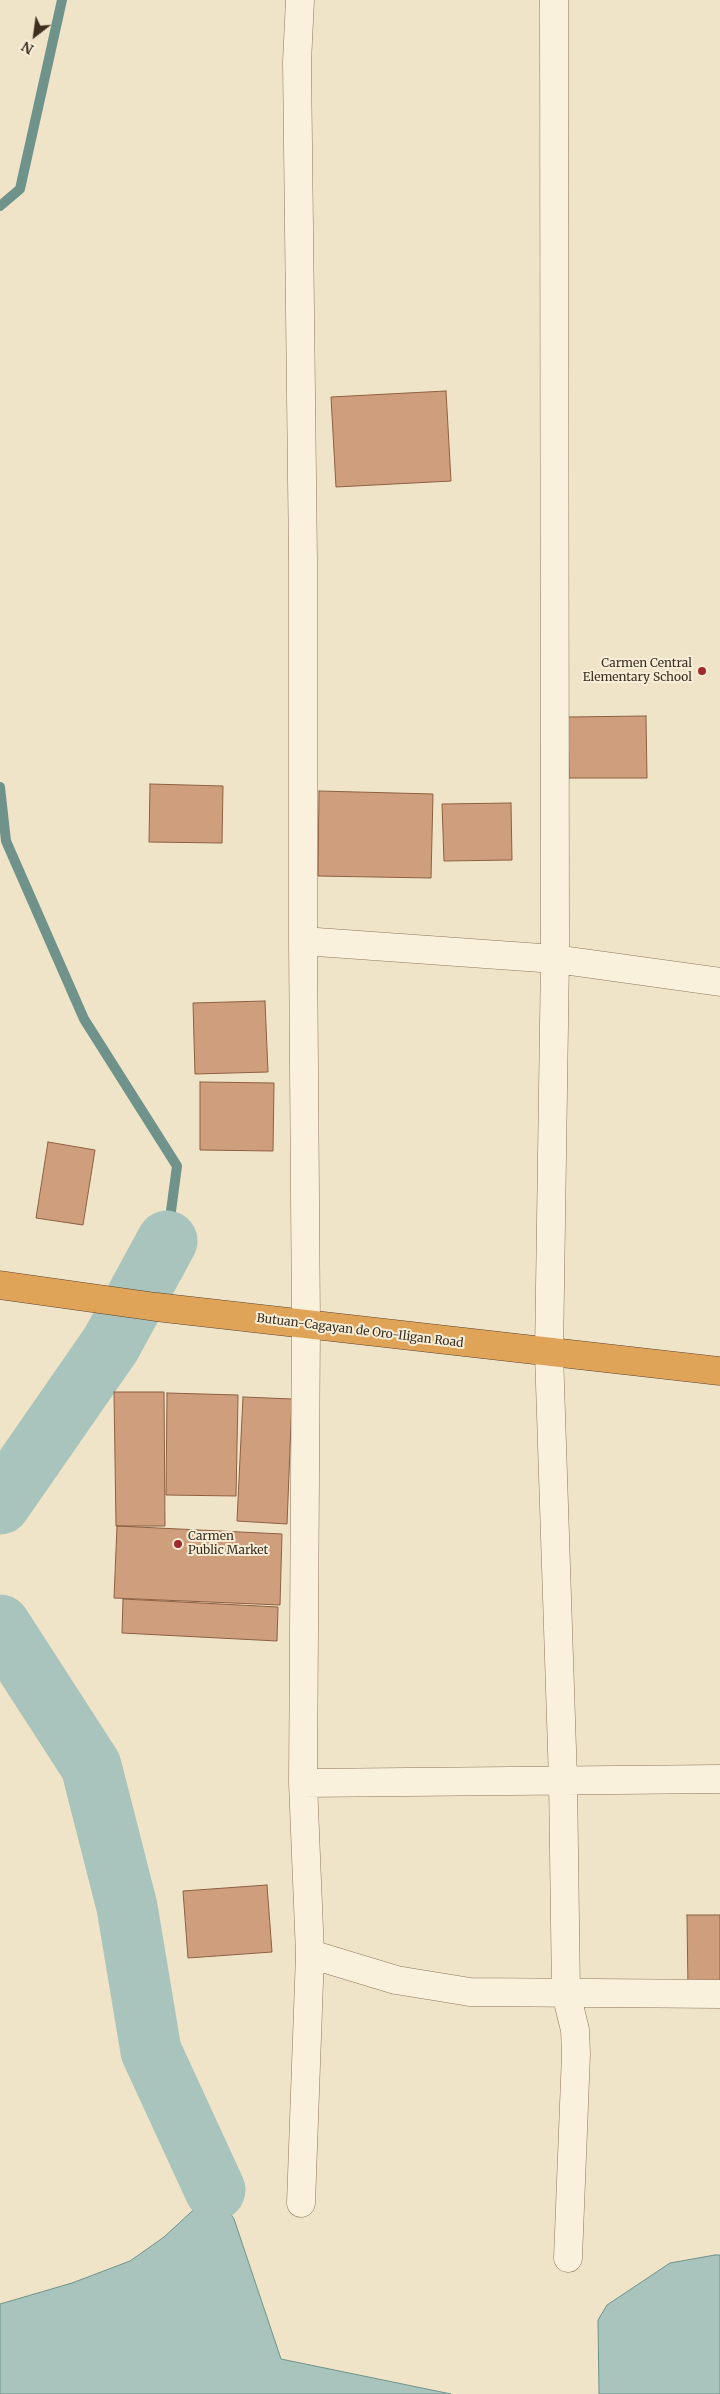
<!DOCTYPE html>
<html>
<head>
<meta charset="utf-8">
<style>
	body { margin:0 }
	#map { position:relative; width:720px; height:2394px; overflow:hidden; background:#f0e4c8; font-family:Merriweather,serif }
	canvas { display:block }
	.north { position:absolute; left:10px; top:10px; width:50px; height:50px; -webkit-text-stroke:4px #f7eed8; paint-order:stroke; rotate:210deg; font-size:14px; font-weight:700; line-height:20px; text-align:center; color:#3d2e20 }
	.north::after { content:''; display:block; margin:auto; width:18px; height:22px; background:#3d2e20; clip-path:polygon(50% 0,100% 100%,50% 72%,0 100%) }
</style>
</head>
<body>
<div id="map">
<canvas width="720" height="2394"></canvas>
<div class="north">N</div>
</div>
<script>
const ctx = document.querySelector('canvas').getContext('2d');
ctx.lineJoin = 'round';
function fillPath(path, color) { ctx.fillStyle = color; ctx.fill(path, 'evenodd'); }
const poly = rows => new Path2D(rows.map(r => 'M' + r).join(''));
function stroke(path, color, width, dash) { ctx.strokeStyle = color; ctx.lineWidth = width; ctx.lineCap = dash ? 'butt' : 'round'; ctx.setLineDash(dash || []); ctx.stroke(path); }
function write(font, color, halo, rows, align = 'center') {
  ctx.font = font + ' Merriweather,serif'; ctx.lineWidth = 4; ctx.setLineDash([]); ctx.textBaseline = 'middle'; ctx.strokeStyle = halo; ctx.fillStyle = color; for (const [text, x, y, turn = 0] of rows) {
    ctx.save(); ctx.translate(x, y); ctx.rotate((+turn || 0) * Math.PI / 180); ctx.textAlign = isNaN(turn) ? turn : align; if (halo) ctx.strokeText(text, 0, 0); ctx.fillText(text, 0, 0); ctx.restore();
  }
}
const water = poly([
	[215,2190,234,2219,281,2359,451,2394,0,2394,0,2304,72,2283,130,2261,164,2237,215,2190],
	[715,2255,720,2255,720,2394,599,2394,598,2320,607,2305,670,2263,715,2255]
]);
const stream = poly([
	[0,206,20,189,62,0],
	[0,787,6,841,84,1019,177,1166,167,1241]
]);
const river = poly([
	[0,1504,111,1344,167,1241],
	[0,1625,91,1766,127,1907,151,2051,215,2190]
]);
const building = poly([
	[446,391,451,481,336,487,331,397,446,391],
	[646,716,647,778,569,778,568,717,646,716],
	[150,784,223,786,222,843,149,842,150,784],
	[319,791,433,794,431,878,318,876,319,791],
	[511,803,512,860,444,861,442,804,511,803],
	[265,1001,268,1072,195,1074,193,1003,265,1001],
	[200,1082,274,1083,273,1151,200,1150,200,1082],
	[48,1142,95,1150,83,1225,36,1218,48,1142],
	[114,1392,164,1392,165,1526,116,1526,114,1392],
	[167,1393,238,1395,236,1496,166,1495,167,1393],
	[243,1397,292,1399,287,1524,237,1521,243,1397],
	[117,1526,282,1534,280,1605,114,1598,117,1526],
	[123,1599,278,1607,277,1641,122,1633,123,1599],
	[267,1885,272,1952,188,1958,183,1891,267,1885],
	[687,1915,720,1915,720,1988,688,1989,687,1915]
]);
const minor = poly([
	[300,0,297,62,303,561,303,941,306,1324,303,1783,310,1954,301,2203],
	[554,0,555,959,549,1353,563,1780,566,1993,575,2030,576,2054,568,2258],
	[303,941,555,959,720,982],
	[303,1783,720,1779],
	[310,1954,396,1980,470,1992,720,1994]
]);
const highway = poly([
	[0,1285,156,1307,720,1371]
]);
const markers = [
	[702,671,5,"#9e2a2b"],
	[178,1544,5,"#9e2a2b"]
];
const poiNames = [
	["Carmen Central",692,664],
	["Elementary School",692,678],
	["Carmen",188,1537,"left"],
	["Public Market",188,1551,"left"]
];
const streetNames = [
	["Butuan-Cagayan de Oro-Iligan Road",360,1331,7]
];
fillPath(water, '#a9c4bc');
stroke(water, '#6f938a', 1);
stroke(stream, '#6f938a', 10);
stroke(river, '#a9c4bc', 61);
fillPath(building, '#cf9f7d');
stroke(building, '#8d5f41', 1);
stroke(minor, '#8d765c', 29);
stroke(highway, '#5b4430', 29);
stroke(minor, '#faf1dc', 28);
stroke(highway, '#e0a458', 28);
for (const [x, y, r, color] of markers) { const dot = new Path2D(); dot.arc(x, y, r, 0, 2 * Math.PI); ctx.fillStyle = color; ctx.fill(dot); stroke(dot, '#f7eed8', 2); }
write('12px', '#3d2e20', '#f7eed8', poiNames, 'right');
write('12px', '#3d2e20', '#f7eed8', streetNames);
</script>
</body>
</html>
